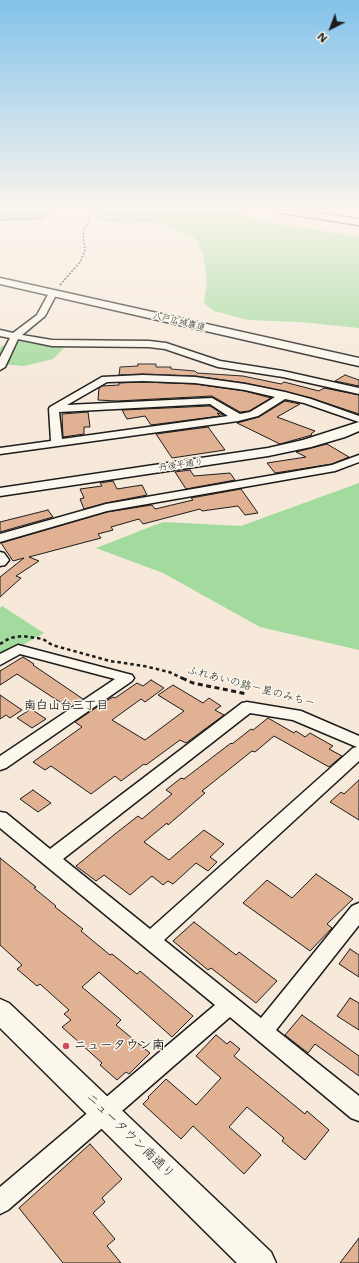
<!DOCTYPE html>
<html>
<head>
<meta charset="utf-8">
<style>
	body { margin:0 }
	#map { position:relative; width:359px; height:1263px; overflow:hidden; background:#f6e9da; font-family:"Shantell Sans",sans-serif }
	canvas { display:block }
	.north { position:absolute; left:311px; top:8px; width:40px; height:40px; -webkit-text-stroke:3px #fbf7ec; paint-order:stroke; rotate:222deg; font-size:11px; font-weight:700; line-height:16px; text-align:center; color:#1c1c1c }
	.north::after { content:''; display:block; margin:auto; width:14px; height:18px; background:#1c1c1c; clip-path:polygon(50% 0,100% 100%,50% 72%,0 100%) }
</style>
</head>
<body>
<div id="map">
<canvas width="359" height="1263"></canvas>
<div class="north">N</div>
</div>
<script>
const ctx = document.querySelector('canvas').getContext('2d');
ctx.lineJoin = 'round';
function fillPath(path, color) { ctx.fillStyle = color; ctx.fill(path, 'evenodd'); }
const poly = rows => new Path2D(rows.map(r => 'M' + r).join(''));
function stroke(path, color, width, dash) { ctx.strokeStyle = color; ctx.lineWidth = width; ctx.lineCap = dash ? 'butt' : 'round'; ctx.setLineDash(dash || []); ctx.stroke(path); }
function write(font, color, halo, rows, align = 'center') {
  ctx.font = font + ' "Shantell Sans","Klee One",sans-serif'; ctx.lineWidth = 3; ctx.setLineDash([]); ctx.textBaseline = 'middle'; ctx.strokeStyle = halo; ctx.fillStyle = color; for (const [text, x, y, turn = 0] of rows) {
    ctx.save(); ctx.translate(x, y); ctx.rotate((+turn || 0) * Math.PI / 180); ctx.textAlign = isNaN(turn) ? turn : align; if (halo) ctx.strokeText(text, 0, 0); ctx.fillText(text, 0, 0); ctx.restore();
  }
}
const green = poly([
	[0,210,48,210,46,216,36,219,0,219],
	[100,210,238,210,254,219,359,237,359,328,300,322,248,320,214,311,204,303,207,282,204,258,196,239,156,222,122,223,93,220],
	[26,337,68,344,53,359,24,366,0,364,0,347],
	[359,483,359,650,260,627,163,573,96,548,163,522,241,526],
	[2,606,44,633,0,658,0,608]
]);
const stream = poly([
	[0,220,43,218,52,210]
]);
const building = poly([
	[138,364,156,364,156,367,171,367,171,369,195,371,197,373,243,376,281,384,284,382,319,391,324,388,359,395,359,414,311,398,245,383,195,376,143,374,119,375,120,367,138,366,138,364],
	[345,375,359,380,359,386,335,381,345,375],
	[143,382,195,384,245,391,271,398,249,411,240,412,212,396,117,401,98,400,99,388,102,386,119,385,119,383,143,382],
	[285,401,300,404,277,417,315,431,311,434,312,435,280,444,237,423,259,417,285,401],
	[210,406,224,415,217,413,220,416,151,425,145,416,127,419,122,410,210,406],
	[88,412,90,427,84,427,84,434,63,437,62,414,88,412],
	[208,427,225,450,172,458,156,434,208,427],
	[327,444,349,457,332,464,275,473,267,463,306,457,296,452,327,444],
	[190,470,194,476,230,473,235,480,186,489,175,472,190,470],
	[113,481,117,489,142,485,147,495,106,503,84,509,80,499,84,498,80,489,102,486,100,483,113,481],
	[241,489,258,513,245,515,238,506,202,511,200,509,143,524,139,519,111,527,113,530,98,534,101,538,29,557,39,561,16,576,21,578,0,597,0,577,24,558,13,561,1,543,107,512,152,505,155,509,193,500,191,498,241,489],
	[48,510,53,517,0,532,0,522,48,510],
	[23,657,34,664,33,665,83,699,69,708,17,674,0,685,0,671,23,657],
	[151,680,164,688,145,702,141,699,112,720,145,740,184,711,158,695,173,685,203,703,209,698,221,706,215,710,224,715,186,743,180,740,146,765,144,764,121,781,115,776,91,794,51,766,45,770,33,762,82,727,75,722,97,707,113,697,115,698,137,683,143,686,151,680],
	[0,695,22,710,10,718,6,715,0,719,0,695],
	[31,709,46,719,32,728,17,718,31,709],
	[268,718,294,733,296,731,305,737,310,733,333,746,329,749,342,756,329,767,274,736,255,752,252,751,202,791,205,793,168,825,167,823,144,842,169,860,204,830,224,844,210,857,217,862,208,871,196,863,173,884,168,881,163,885,152,876,130,895,104,875,96,881,76,866,115,834,138,816,142,819,172,794,166,790,181,778,184,779,231,743,232,744,251,729,253,730,268,718],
	[359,780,359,820,330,802,341,792,344,794,359,780],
	[33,790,51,803,38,812,20,799,33,790],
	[0,858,36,887,34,888,56,906,55,907,83,929,81,931,110,955,112,954,137,974,140,971,193,1016,172,1037,99,972,82,987,121,1020,116,1025,150,1053,129,1074,126,1072,117,1080,100,1065,102,1063,62,1027,71,1020,64,1014,69,1010,40,984,37,986,17,969,22,965,0,945,0,858],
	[316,874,353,899,327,924,332,928,310,951,243,903,267,880,292,898,316,874],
	[194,922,236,955,239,952,277,981,256,1003,211,968,208,970,173,941,194,922],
	[350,949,359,955,359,977,339,964,350,949],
	[350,998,359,1003,359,1030,337,1016,350,998],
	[302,1015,359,1056,359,1076,315,1044,308,1053,285,1035,302,1015],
	[216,1035,227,1044,230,1041,240,1049,234,1056,305,1114,307,1111,329,1130,305,1160,282,1141,284,1138,247,1107,229,1127,261,1155,244,1174,193,1126,181,1139,143,1104,149,1098,148,1097,166,1079,196,1105,221,1078,196,1056,216,1035],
	[90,1144,122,1179,102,1198,105,1202,93,1213,115,1239,107,1246,121,1263,63,1263,19,1208,90,1144],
	[359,1238,359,1263,340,1263,359,1238]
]);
const pathFar2 = poly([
	[60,285,80,262,85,251,83,235,84,229,89,222,90,217,99,210]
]);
const pathFar1 = poly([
	[0,644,10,638,23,636,43,639,52,645,110,661,144,666,169,672,184,679]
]);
const path = poly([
	[182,678,193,683,247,694]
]);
const minor = poly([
	[50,291,53,291,57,293,45,316,22,335,52,340,149,341,166,343,220,361,283,371,359,388,359,394,283,377,218,367,165,349,149,347,52,346,18,339,5,367,0,370,0,357,10,338,0,336,0,330,13,333,37,315,50,291],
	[143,375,195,377,245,384,285,392,311,399,359,416,359,422,304,403,285,399,258,416,238,421,0,454,0,448,51,441,49,409,50,407,102,377,143,375],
	[143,381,195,383,245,390,275,397,250,412,240,414,212,398,67,405,107,382,143,381],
	[210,404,228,416,62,439,59,412,210,404],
	[359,455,359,462,335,471,107,511,0,542,0,534,106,504,332,465,359,455],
	[0,552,4,553,9,560,5,565,0,566,0,552],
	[18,645,132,675,134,678,132,681,6,768,0,770,0,756,115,679,20,654,0,665,0,654,18,645],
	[247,702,301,711,359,736,359,761,164,940,261,1018,352,906,359,903,359,925,276,1030,359,1096,359,1121,351,1118,230,1017,8,1210,0,1214,0,1187,215,1005,0,828,0,812,6,813,50,849,242,703,247,702],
	[250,713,293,720,357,747,353,748,150,929,63,859,250,713]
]);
const tertiary = poly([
	[0,278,359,358,359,366,0,284,0,278],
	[359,422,359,431,345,437,311,447,268,456,0,496,0,488,268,448,303,440,359,422],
	[0,999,9,1003,271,1252,276,1263,237,1263,0,1028,0,999]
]);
const motorway = poly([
	[277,210,301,210,359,219,359,225,282,213,278,212,277,210]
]);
const markers = [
	[66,1046,4,"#d1495b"]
];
const farStreetnames = [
	["八戸広域農道",179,322,13],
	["丹後平通り",181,465,-8]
];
const streetNames = [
	["ふれあいの路－星のみち－",251,687,15]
];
const neighbourhoodNames = [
	["南白山台三丁目",66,706]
];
const nearPoinames = [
	["ニュータウン南",74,1046]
];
const nearStreetnames = [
	["ニュータウン南通り",130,1136,44]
];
fillPath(green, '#a3da9e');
stroke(stream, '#5f8c99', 2.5);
fillPath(building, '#e1b193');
stroke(building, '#1c1c1c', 1);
stroke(minor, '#1c1c1c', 3);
stroke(tertiary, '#1c1c1c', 3);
stroke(motorway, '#1c1c1c', 3);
stroke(pathFar2, '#1c1c1c', 1.5, [2, 1.5]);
stroke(pathFar1, '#1c1c1c', 2.5, [3.5, 3]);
stroke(path, '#1c1c1c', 3, [5, 3.5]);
fillPath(minor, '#fbf7ec');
fillPath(tertiary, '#fbf7ec');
fillPath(motorway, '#fbf7ec');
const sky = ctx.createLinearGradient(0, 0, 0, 386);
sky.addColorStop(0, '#83c2ea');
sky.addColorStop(0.54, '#fbf5ee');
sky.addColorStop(1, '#fbf5ee00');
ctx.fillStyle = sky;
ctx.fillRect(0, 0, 359, 386);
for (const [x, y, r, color] of markers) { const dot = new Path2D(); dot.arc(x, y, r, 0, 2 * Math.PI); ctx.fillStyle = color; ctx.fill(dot); stroke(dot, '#fbf7ec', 1.5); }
write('9px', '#1c1c1c', '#fbf7ec', farStreetnames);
write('11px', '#1c1c1c', '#fbf7ec', streetNames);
write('bold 12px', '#1c1c1c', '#fbf7ec', neighbourhoodNames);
write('bold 13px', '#1c1c1c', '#fbf7ec', nearPoinames, 'left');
write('13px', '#1c1c1c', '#fbf7ec', nearStreetnames);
</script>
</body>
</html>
